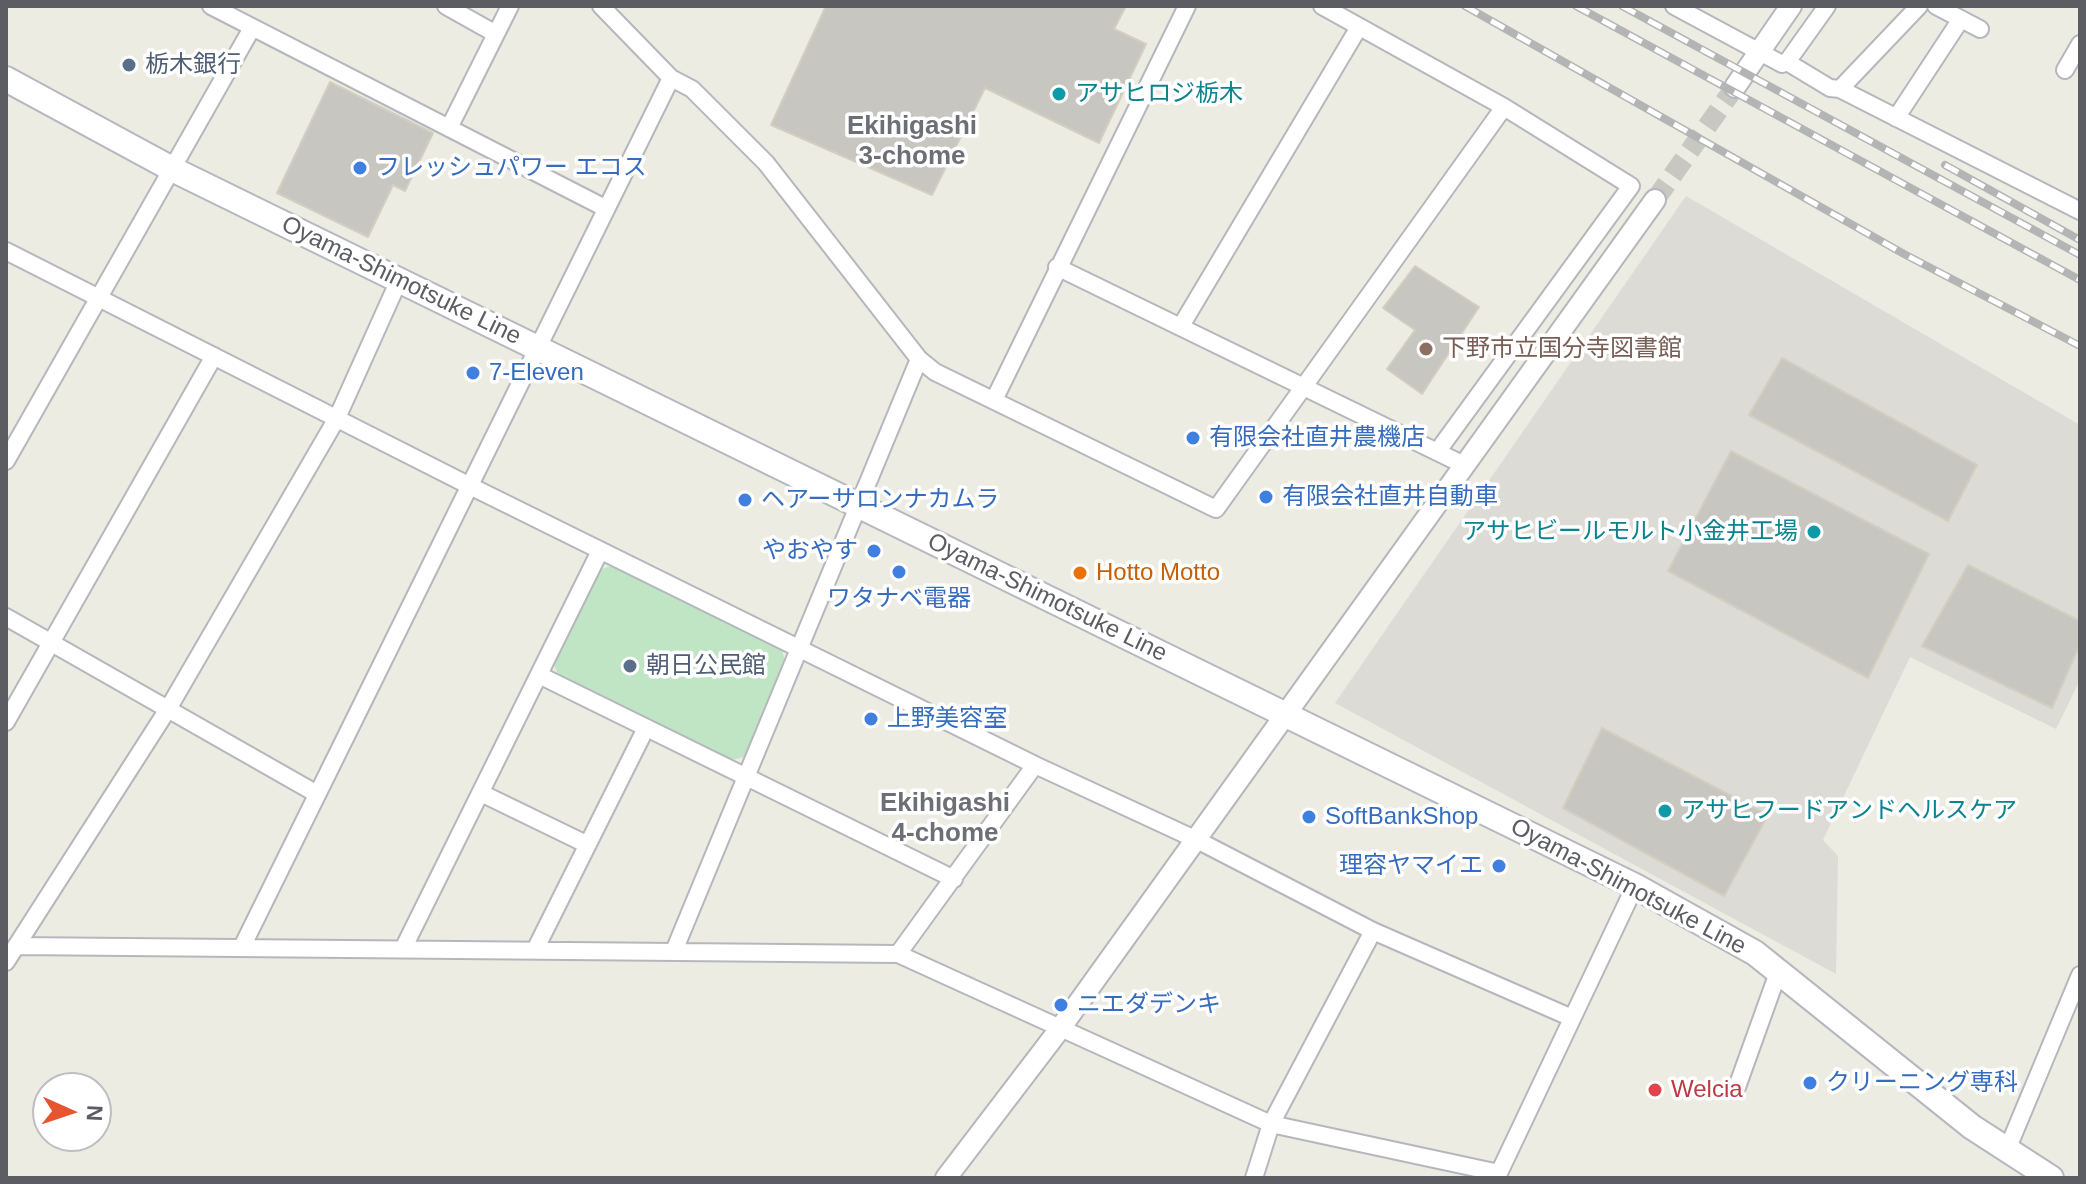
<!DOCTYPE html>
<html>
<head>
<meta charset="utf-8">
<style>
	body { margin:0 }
	#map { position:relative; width:2086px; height:1184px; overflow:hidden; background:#edece3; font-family:Arial,sans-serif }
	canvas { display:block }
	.frame { position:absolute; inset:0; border:8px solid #5b5d63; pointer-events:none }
	.north { position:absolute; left:32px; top:1072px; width:80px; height:80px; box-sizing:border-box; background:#fff; border:2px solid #bdbec1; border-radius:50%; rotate:93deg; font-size:22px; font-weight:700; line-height:32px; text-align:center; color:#5b5d63 }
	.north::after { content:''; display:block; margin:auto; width:28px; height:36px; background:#e65530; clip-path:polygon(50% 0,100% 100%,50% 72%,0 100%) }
</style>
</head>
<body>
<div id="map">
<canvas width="2086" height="1184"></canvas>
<div class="frame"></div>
<div class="north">N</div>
</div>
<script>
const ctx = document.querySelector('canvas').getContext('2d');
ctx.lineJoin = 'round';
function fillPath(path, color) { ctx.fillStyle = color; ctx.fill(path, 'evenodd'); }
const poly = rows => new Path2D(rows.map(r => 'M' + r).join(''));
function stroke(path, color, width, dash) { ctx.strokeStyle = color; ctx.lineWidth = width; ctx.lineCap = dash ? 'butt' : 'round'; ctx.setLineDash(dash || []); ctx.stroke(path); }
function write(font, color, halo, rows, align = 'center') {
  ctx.font = font + ' Arial,"Noto Sans JP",sans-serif'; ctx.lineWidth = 7; ctx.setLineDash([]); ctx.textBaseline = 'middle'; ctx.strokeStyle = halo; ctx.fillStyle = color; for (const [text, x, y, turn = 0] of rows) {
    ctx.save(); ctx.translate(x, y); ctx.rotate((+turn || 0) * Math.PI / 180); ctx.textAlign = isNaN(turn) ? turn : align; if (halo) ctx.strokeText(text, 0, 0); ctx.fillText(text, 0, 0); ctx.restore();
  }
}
const industrial = poly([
	[1686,196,2080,425,2080,680,2056,729,1910,657,1823,840,1838,856,1836,974,1335,703]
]);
const green = poly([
	[613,565,782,649,785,662,744,757,732,760,558,675,554,664,599,570]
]);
const building = poly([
	[826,6,1126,6,1114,29,1146,44,1099,143,985,88,932,195,771,125,826,6],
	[330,82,433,133,405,191,393,185,368,237,277,193,330,82],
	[1415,266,1479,307,1422,394,1387,369,1415,330,1383,308,1415,266],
	[1782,358,1977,465,1948,521,1749,415,1782,358],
	[1731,451,1929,554,1868,678,1668,571,1731,451],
	[1968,565,2080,621,2080,644,2052,708,1922,646,1968,565],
	[1602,728,1768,815,1724,896,1563,808,1602,728]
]);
const tertiaryTunnel = poly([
	[1655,200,1735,87]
]);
const minor = poly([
	[211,6,605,208],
	[446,6,496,34],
	[601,6,671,78,692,89,766,163,919,359,935,372,1216,509,1504,107],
	[1322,6,1504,107,1631,186,1437,452],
	[1674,6,1782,64,1787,62,1830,88,1840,89],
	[1919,6,1840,89,2080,211],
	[1936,6,1980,29],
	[1787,62,1827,6],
	[2065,70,2080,44],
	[1896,118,1961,19],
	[449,128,510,6],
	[6,251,468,485,1035,765,1197,840,1373,931,1572,1018],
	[1057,267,1464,465],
	[1181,326,1359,27],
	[994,400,1187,6],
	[6,461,252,28],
	[6,617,317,794],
	[539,675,954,879],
	[6,722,214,356],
	[481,793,586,844],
	[16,946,898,954,1271,1124,1499,1173,1635,886],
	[242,947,671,78],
	[403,949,600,551],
	[535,950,646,728],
	[674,951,919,359],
	[898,954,1035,765],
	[6,962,168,709,337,418,399,280],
	[1737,1087,1779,970],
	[2007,1150,2080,975],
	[1254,1178,1271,1124,1373,931]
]);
const tertiary = poly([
	[1735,87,1791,6],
	[946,1178,1059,1030,1655,200]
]);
const secondary = poly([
	[6,79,172,169,1635,886,1755,953,1972,1127,2051,1178]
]);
const rail = poly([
	[1465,6,1904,254,2080,346],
	[1576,6,2080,280],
	[1622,6,2080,255],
	[1945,165,2080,240]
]);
const markers = [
	[129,65,8,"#5c6f8a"],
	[1059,94,8,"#0f9aa8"],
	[360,168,8,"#3f7fe0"],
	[1426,349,8,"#8d6e63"],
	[473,373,8,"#3f7fe0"],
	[1193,438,8,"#3f7fe0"],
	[1266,497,8,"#3f7fe0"],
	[745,500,8,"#3f7fe0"],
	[1814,532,8,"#0f9aa8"],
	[874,551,8,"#3f7fe0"],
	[899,572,8,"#3f7fe0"],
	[1080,573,8,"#e8710a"],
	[630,666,8,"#5c6f8a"],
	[871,719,8,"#3f7fe0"],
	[1665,811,8,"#0f9aa8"],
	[1309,817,8,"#3f7fe0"],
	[1499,866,8,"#3f7fe0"],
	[1061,1005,8,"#3f7fe0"],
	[1810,1083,8,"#3f7fe0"],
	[1655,1090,8,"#e0444e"]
];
const serviceNames = [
	["栃木銀行",145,65],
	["朝日公民館",646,666]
];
const cultureNames = [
	["アサヒロジ栃木",1075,94],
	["アサヒビールモルト小金井工場",1798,532,"right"],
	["アサヒフードアンドヘルスケア",1681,811]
];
const shopNames = [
	["フレッシュパワー エコス",376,168],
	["7-Eleven",489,373],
	["有限会社直井農機店",1209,438],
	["有限会社直井自動車",1282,497],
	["ヘアーサロンナカムラ",761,500],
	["やおやす",858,551,"right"],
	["ワタナベ電器",899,599,"center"],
	["上野美容室",887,719],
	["SoftBankShop",1325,817],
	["理容ヤマイエ",1483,866,"right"],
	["ニエダデンキ",1077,1005],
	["クリーニング専科",1826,1083]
];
const streetNames = [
	["Oyama-Shimotsuke Line",401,281,26],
	["Oyama-Shimotsuke Line",1047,598,26],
	["Oyama-Shimotsuke Line",1628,887,28]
];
const educationNames = [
	["下野市立国分寺図書館",1442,349]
];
const foodNames = [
	["Hotto Motto",1096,573]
];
const healthNames = [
	["Welcia",1671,1090]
];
const neighbourhoodNames = [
	["Ekihigashi",912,127],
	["3-chome",912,157],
	["Ekihigashi",945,804],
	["4-chome",945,834]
];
fillPath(industrial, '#dcdbd5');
fillPath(green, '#bfe5c4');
fillPath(building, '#c8c6c0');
stroke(building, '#d2cfc1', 2);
stroke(tertiaryTunnel, '#c8c8c3', 20, [20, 10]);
stroke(minor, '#b5b7bd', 20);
stroke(tertiary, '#b5b7bd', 24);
stroke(secondary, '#b6b8bf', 28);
stroke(minor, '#fff', 16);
stroke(tertiary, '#fff', 20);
stroke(secondary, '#fff', 24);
stroke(rail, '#b3b4b4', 8);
stroke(rail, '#fff', 5, [15]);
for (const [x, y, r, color] of markers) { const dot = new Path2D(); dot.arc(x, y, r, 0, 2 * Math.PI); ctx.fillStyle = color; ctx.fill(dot); stroke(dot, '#fff', 3); }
write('24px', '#4e5e75', '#fff', serviceNames, 'left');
write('24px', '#0d838f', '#fff', cultureNames, 'left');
write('24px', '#366cbe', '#fff', shopNames, 'left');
write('24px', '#5b5d63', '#fff', streetNames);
write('24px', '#785e54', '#fff', educationNames, 'left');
write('24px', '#c56008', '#fff', foodNames, 'left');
write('24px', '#be3a42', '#fff', healthNames, 'left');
write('bold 26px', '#6c6f75', '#fff', neighbourhoodNames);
</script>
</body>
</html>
